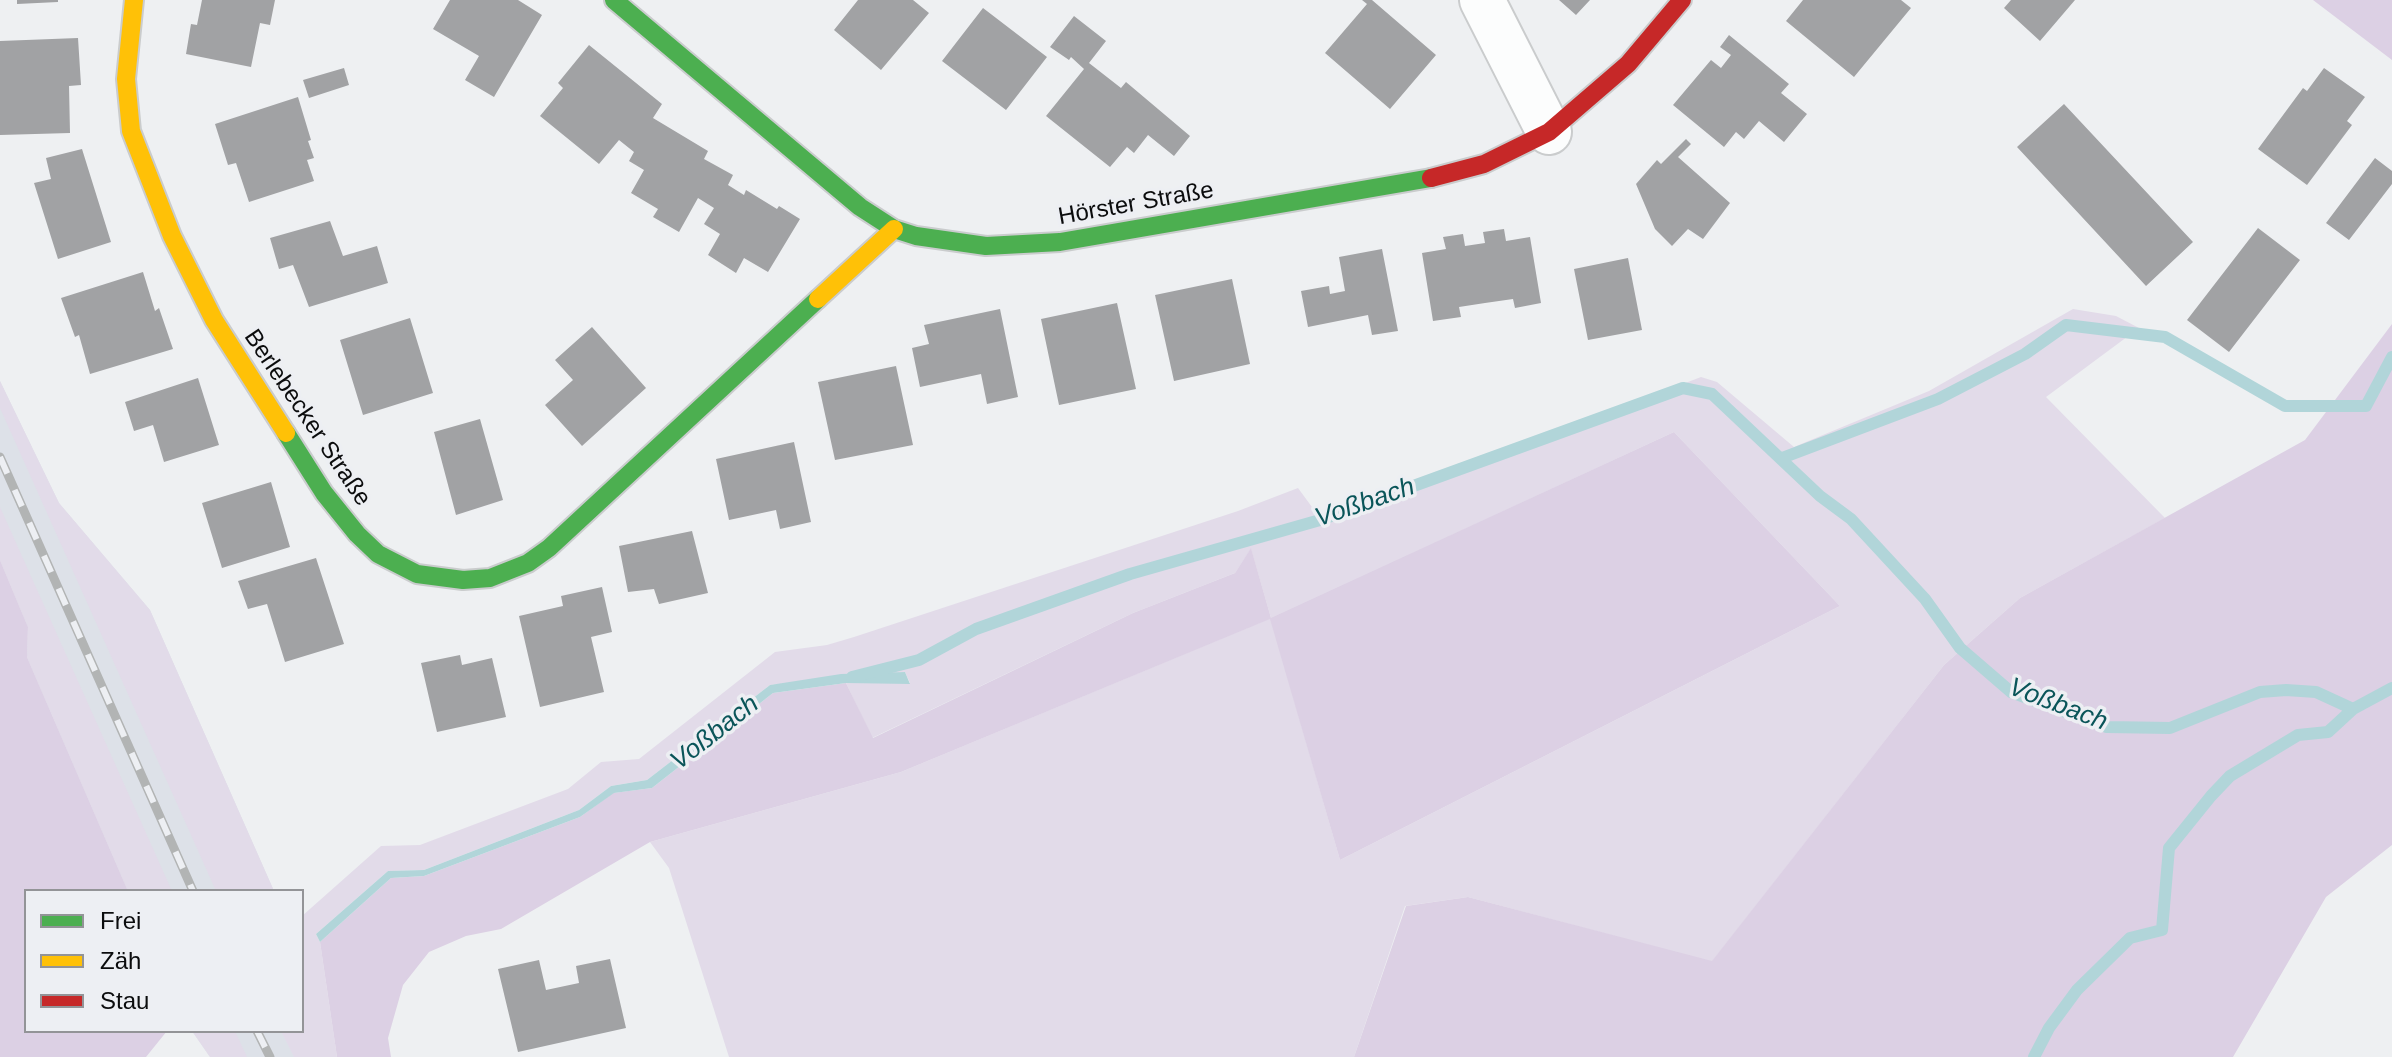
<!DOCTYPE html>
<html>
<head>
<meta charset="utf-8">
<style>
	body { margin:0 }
	#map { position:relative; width:2392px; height:1057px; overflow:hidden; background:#eef0f2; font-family:Helvetica,sans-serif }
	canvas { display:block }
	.legend { position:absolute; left:24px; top:889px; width:280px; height:144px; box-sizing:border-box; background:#edeff3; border:2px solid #939497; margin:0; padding:10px 14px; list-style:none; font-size:24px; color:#0b0c0d }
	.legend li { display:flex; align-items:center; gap:16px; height:40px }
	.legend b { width:40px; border:2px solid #939497 }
</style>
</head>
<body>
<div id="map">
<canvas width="2392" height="1057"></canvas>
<ul class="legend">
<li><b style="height:10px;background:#4caf50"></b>Frei</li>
<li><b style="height:10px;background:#ffc107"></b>Zäh</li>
<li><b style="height:10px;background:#c62828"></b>Stau</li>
</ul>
</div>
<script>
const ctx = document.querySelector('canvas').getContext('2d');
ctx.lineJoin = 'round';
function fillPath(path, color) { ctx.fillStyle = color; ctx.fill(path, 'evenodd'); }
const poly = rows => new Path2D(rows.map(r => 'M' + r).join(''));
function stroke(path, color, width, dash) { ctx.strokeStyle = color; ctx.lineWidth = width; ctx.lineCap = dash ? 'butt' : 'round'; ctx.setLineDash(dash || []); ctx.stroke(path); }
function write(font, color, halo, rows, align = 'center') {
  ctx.font = font + ' Helvetica,sans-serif'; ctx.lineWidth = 7; ctx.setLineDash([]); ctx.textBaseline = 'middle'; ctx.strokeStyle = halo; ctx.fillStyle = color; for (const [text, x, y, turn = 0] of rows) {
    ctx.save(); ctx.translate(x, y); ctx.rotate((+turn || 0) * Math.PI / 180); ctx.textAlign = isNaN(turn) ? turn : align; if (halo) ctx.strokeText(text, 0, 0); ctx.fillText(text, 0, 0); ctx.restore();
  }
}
const built = poly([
	[0,381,59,503,150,610,274,891,128,891,27,657,28,627,0,560],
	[192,1031,302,1031,326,1057,210,1057]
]);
const green = poly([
	[2073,309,2116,316,2139,328,2046,397,2165,518,2020,598,1944,665,1712,962,1468,897,1405,906,1354,1057,729,1057,669,868,650,842,901,772,1271,618,1251,549,1235,573,1133,613,872,738,846,683,910,683,905,672,770,685,647,780,611,786,579,810,424,870,388,871,316,934,320,942,337,1057,294,1057,281,1031,302,1031,302,916,381,846,420,845,568,789,601,762,639,759,775,652,827,645,854,637,1238,511,1298,488,1323,522,1701,377,1717,382,1794,447,1929,391],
	[1674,432,1840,606,1340,860,1271,619],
	[0,381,59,503,150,610,274,891,216,891,0,408],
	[0,507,172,891,128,891,27,657,28,627,0,560],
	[192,1031,235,1031,247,1057,210,1057]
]);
const forest = poly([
	[2313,0,2392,0,2392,60],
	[2392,324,2392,845,2326,897,2233,1057,1354,1057,1406,906,1468,897,1712,961,1944,665,2020,598,2305,440],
	[1674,432,1840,606,1340,860,1270,619,901,772,650,842,501,929,466,936,429,952,403,985,388,1038,391,1057,337,1057,320,942,391,878,424,876,580,817,613,793,652,788,773,693,846,683,873,738,1133,613,1235,573,1251,548,1271,618],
	[0,560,28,627,27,657,128,891,26,891,26,1031,167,1031,146,1057,0,1057]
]);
const water = poly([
	[905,672,910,684,846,683,773,693,652,788,614,793,580,817,424,876,391,878,320,942,316,934,388,871,424,870,579,810,611,786,647,780,770,685,841,674]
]);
const stream = poly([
	[1782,458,1938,399,2025,354,2066,325,2165,337,2285,406,2366,406,2392,357],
	[852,677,919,660,976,629,1130,574,1320,520,1683,388,1712,394,1820,496,1851,519,1925,599,1960,648,2011,692,2107,727,2170,728,2260,692,2286,690,2316,692,2353,709],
	[2034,1057,2049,1028,2077,990,2130,938,2162,930,2169,848,2211,796,2230,776,2298,735,2328,732,2353,709,2392,688]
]);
const building = poly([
	[17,0,58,0,58,2,17,4],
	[202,0,275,0,270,25,260,23,251,67,186,54,191,24,197,25],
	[450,0,518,0,542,15,494,97,465,80,479,56,433,29],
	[858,0,913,0,929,13,881,70,834,30],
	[1362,0,1372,0,1436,55,1390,109,1325,53,1367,4],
	[1559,0,1590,0,1576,15],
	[1803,0,1901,0,1911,8,1854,77,1786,21],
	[2011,0,2075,0,2040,41,2004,8],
	[983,8,1047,57,1006,110,942,61],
	[1074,16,1106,41,1089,63,1121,88,1126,82,1190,136,1174,156,1148,135,1134,153,1127,147,1110,167,1046,116,1084,69,1071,57,1069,60,1050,47],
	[1729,35,1789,84,1781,93,1807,114,1784,142,1759,121,1744,139,1736,132,1724,147,1673,105,1711,60,1721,68,1731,55,1720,47],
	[78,38,81,85,69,86,70,133,0,135,0,41],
	[589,45,662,104,653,118,708,151,704,159,733,175,728,185,744,195,746,190,777,209,779,206,800,219,768,272,744,258,736,273,708,255,720,234,704,224,714,208,698,198,679,232,653,217,658,209,631,193,644,170,629,161,634,152,619,140,599,164,540,116,563,88,558,83],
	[344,68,349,85,309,98,303,80],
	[2324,68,2365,97,2347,121,2352,125,2307,185,2258,149,2303,88,2307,91],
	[298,97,311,140,308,141,314,158,307,160,314,181,249,202,236,163,228,165,215,124],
	[2064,104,2193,242,2146,286,2017,147],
	[1686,139,1691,144,1678,157,1730,203,1703,239,1688,229,1672,246,1655,229,1636,184,1657,160,1661,164],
	[82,149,111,242,58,259,34,183,51,179,46,158],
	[2375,158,2392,171,2392,184,2349,240,2326,223],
	[330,221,343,256,377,246,388,283,309,307,293,265,279,269,270,238],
	[2258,228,2300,260,2229,352,2187,320],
	[1504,229,1506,241,1530,237,1541,303,1515,308,1513,299,1485,303,1459,307,1461,317,1433,321,1422,253,1446,249,1443,237,1463,234,1465,246,1485,243,1483,232],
	[1382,249,1398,331,1372,335,1368,315,1308,327,1301,291,1329,286,1330,294,1345,291,1339,257],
	[1628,258,1642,330,1588,340,1574,269],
	[143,272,155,311,159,308,173,349,90,374,79,335,75,337,61,298],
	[1232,279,1250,364,1174,381,1155,295],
	[1117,303,1136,389,1059,405,1041,319],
	[1000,309,1018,397,987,404,981,374,920,387,912,348,929,344,924,325],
	[410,318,433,393,363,415,340,340],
	[592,327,646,388,582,446,545,405,573,380,555,360],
	[896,366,913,445,835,460,818,382],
	[198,378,219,445,164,462,153,425,134,431,125,402],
	[480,419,503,500,456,515,434,432],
	[794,442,811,522,780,529,776,510,729,520,716,459],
	[271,482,290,547,222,568,202,503],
	[692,531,708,593,659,604,654,589,628,592,619,546],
	[316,558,344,644,285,662,267,604,248,609,238,581],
	[602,587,612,632,591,637,604,692,540,707,519,616,563,606,561,596],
	[460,655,462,665,492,658,506,717,437,732,421,663],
	[610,959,626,1028,518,1052,498,969,539,960,546,990,579,983,576,966]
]);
const street = poly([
	[1482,0,1549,132]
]);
const fast = poly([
	[614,0,860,207,894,229,916,236,986,246,1060,242,1431,178],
	[286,433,324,493,357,534,378,554,417,574,463,580,490,578,528,563,549,548,818,299]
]);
const slow = poly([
	[134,0,126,79,131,131,172,236,214,320,286,433],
	[818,299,894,229]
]);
const jam = poly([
	[1431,178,1484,164,1549,132,1628,64,1682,0]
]);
const rail = poly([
	[0,457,193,891],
	[257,1031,270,1057]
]);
const streetNames = [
	["Hörster Straße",1136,204,-10],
	["Berlebecker Straße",307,418,56]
];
const waterNames = [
	["Voßbach",1365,503,-19],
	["Voßbach",2058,705,21],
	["Voßbach",715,733,-38]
];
fillPath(built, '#dde1e8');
fillPath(green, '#e2dbe9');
fillPath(forest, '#dcd0e4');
fillPath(water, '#b1d5d9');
stroke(stream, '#b1d5d9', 12);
fillPath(building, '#a1a2a4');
stroke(street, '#cacccd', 48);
stroke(fast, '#cacccd', 22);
stroke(slow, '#cacccd', 22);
stroke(jam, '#cacccd', 22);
stroke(street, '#fcfdfd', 44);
stroke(fast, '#4caf50', 18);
stroke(slow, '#ffc107', 18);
stroke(jam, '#c62828', 18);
stroke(rail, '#b2b4b4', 9);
stroke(rail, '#edeff3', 6, [18]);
write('24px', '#0b0c0d', '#edeff3', streetNames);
write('italic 26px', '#0a5559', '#edeff3', waterNames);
</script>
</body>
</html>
